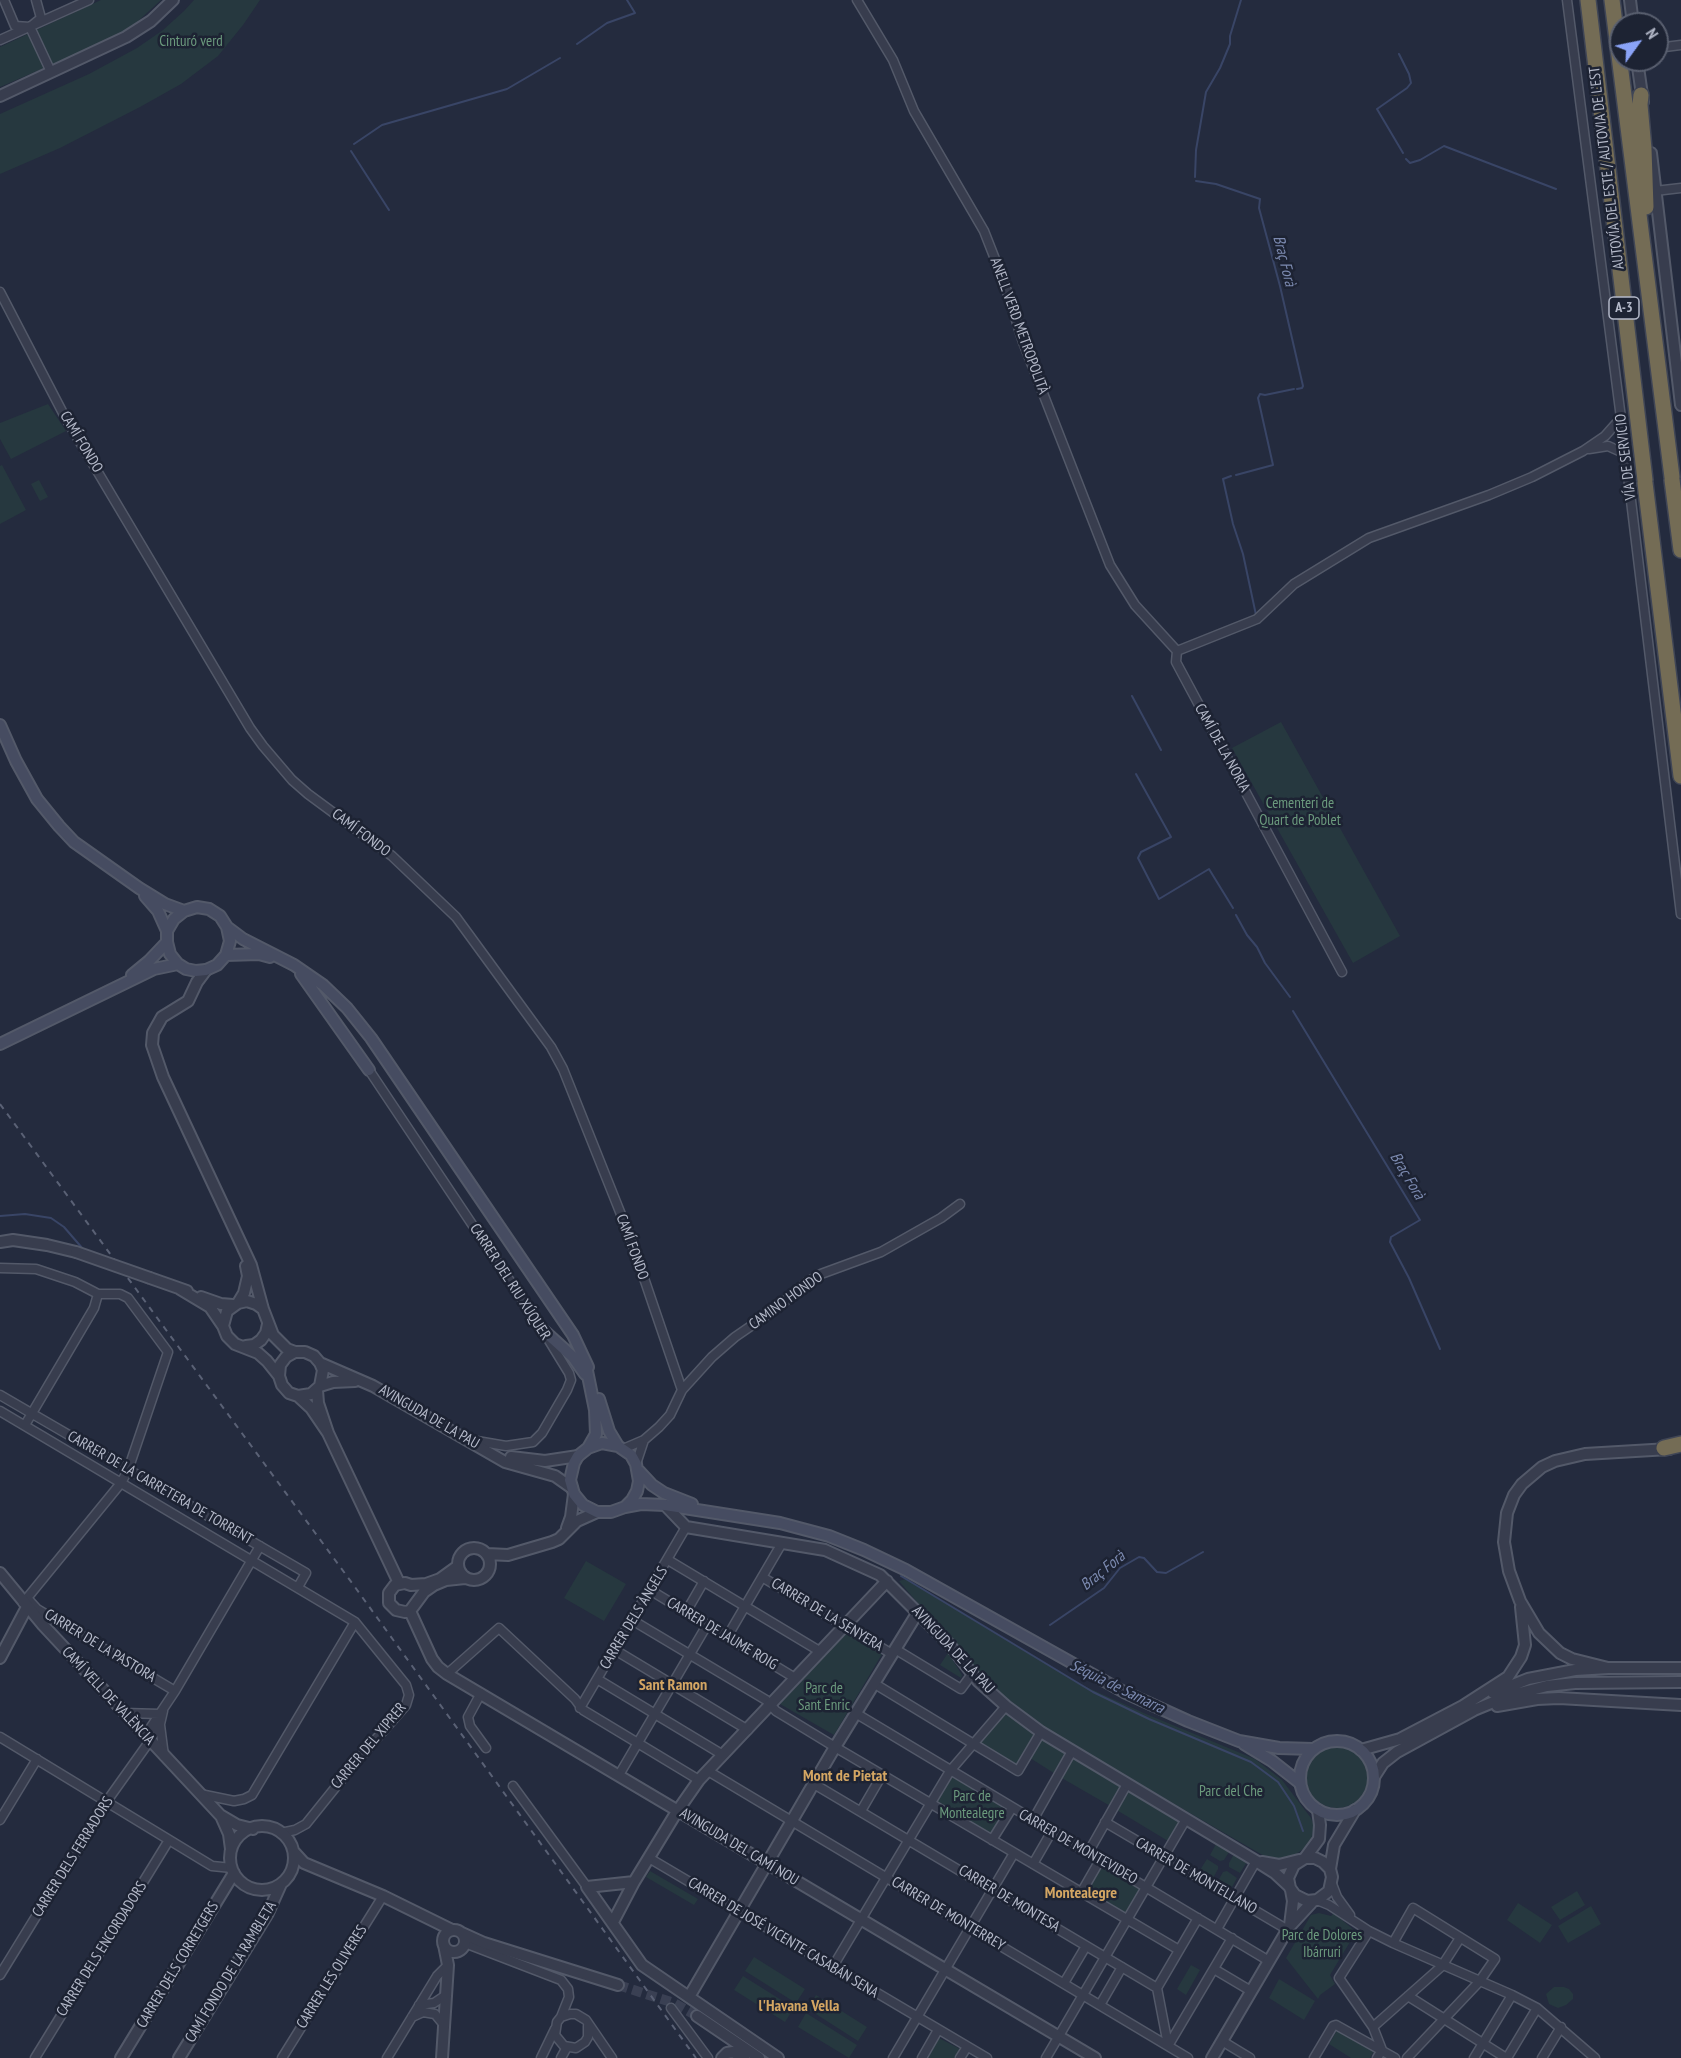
<!DOCTYPE html>
<html>
<head>
<meta charset="utf-8">
<style>
	body { margin:0 }
	#map { position:relative; width:1681px; height:2058px; overflow:hidden; background:#242b3e; font-family:"PT Sans Narrow",sans-serif }
	canvas { display:block }
	.north { position:absolute; left:1609px; top:12px; width:60px; height:60px; box-sizing:border-box; background:#1d2333; border:2px solid #595f6f; border-radius:50%; rotate:57deg; font-size:16px; font-weight:700; line-height:24px; text-align:center; color:#b4b9c9 }
	.north::after { content:''; display:block; margin:auto; width:21px; height:27px; background:#8aa3f7; clip-path:polygon(50% 0,100% 100%,50% 72%,0 100%) }
</style>
</head>
<body>
<div id="map">
<canvas width="1681" height="2058"></canvas>
<div class="north">N</div>
</div>
<script>
const ctx = document.querySelector('canvas').getContext('2d');
ctx.lineJoin = 'round';
function fillPath(path, color) { ctx.fillStyle = color; ctx.fill(path, 'evenodd'); }
const poly = rows => new Path2D(rows.map(r => 'M' + r).join(''));
function stroke(path, color, width, dash) { ctx.strokeStyle = color; ctx.lineWidth = width; ctx.lineCap = dash ? 'butt' : 'round'; ctx.setLineDash(dash || []); ctx.stroke(path); }
function write(font, color, halo, rows, align = 'center') {
  ctx.font = font + ' "PT Sans Narrow",sans-serif'; ctx.lineWidth = 5; ctx.setLineDash([]); ctx.textBaseline = 'middle'; ctx.strokeStyle = halo; ctx.fillStyle = color; for (const [text, x, y, turn = 0] of rows) {
    ctx.save(); ctx.translate(x, y); ctx.rotate((+turn || 0) * Math.PI / 180); ctx.textAlign = isNaN(turn) ? turn : align; if (halo) ctx.strokeText(text, 0, 0); ctx.fillText(text, 0, 0); ctx.restore();
  }
}
const green = poly([
	[101,0,161,0,137,22,116,37,0,87,0,47],
	[194,0,260,0,243,25,218,56,181,84,140,107,60,148,0,174,0,114,89,74,137,48,163,30,184,11],
	[48,404,66,431,11,459,0,439,0,423],
	[2,465,26,510,0,524,0,466],
	[39,480,48,497,40,501,31,484],
	[1281,722,1400,936,1353,963,1232,748],
	[586,1561,626,1584,604,1621,564,1598],
	[906,1579,1082,1685,1146,1714,1255,1759,1282,1780,1311,1818,1314,1826,1311,1840,1306,1847,1292,1857,1282,1860,1266,1857,1046,1730,981,1677,899,1581],
	[847,1633,882,1654,834,1735,780,1704],
	[948,1653,962,1675,961,1678,940,1665],
	[1007,1708,1040,1732,1017,1766,980,1742],
	[1043,1736,1070,1752,1057,1775,1030,1758],
	'1306 1777a31 31 0 1 1 62 0a31 31 0 1 1-62 0Z',
	[1074,1755,1125,1785,1112,1807,1060,1777],
	[951,1775,1009,1809,992,1837,935,1802],
	[1128,1786,1180,1820,1168,1841,1115,1809],
	[1216,1844,1229,1852,1224,1860,1220,1861,1210,1855],
	[1234,1854,1247,1862,1240,1873,1229,1867,1229,1863],
	[1207,1859,1218,1866,1218,1869,1213,1878,1200,1870],
	[1102,1865,1140,1888,1125,1915,1086,1892],
	[650,1871,698,1899,694,1905,646,1877],
	[1227,1871,1237,1878,1231,1889,1218,1881,1223,1872],
	[1577,1891,1585,1905,1560,1920,1551,1907],
	[1518,1903,1552,1925,1540,1943,1507,1920],
	[1591,1906,1601,1924,1568,1943,1558,1926],
	[1319,1913,1331,1916,1334,1913,1356,1932,1330,1975,1335,1984,1320,1995,1318,1999,1286,1958,1311,1915],
	[754,1957,805,1989,796,2003,745,1971],
	[1191,1965,1200,1970,1186,1995,1177,1989],
	[743,1976,794,2008,785,2022,734,1990],
	[1279,1979,1315,2001,1304,2020,1269,1998],
	[1554,1987,1564,1987,1569,1989,1573,1994,1573,1999,1566,2005,1558,2008,1549,2004,1546,1994],
	[816,1995,867,2027,858,2041,808,2009],
	[806,2013,857,2045,849,2058,798,2027],
	[1338,2029,1374,2051,1370,2058,1351,2058,1329,2044],
	[939,2038,960,2049,955,2058,928,2058]
]);
const stream = poly([
	[577,44,607,23,635,13,627,0],
	[1399,54,1409,74,1411,83,1407,88,1377,109,1403,153],
	[354,144,382,125,507,89,560,58],
	[351,151,389,210],
	[1406,159,1410,163,1420,160,1444,146,1556,189],
	[1195,177,1196,150,1206,92,1220,68,1230,44,1230,36,1241,0],
	[1196,181,1216,184,1260,199,1259,208,1280,286,1303,386,1302,388,1297,389],
	[1236,475,1273,465,1258,398,1260,394,1265,395,1294,389],
	[1231,476,1223,479,1233,524,1243,554,1256,615],
	[1132,696,1161,750],
	[1136,774,1171,837,1141,852,1138,858,1159,899,1209,869,1233,908],
	[1236,915,1247,935,1257,947,1265,963,1290,997],
	[1293,1011,1420,1220,1391,1237,1390,1242,1409,1278,1440,1349],
	[0,1216,25,1214,51,1218,64,1227,83,1249],
	[901,1576,1093,1692,1149,1719,1251,1762,1278,1782,1294,1806,1303,1831],
	[1050,1625,1104,1588,1120,1568,1139,1557,1144,1558,1157,1572,1166,1573,1203,1552]
]);
const tertiaryTunnel = poly([
	[618,1985,674,2003,697,2016]
]);
const minor = poly([
	[4,0,15,26,30,27,41,18,36,0],
	[857,0,893,60,914,111,984,231,1004,282,1023,342,1110,565,1135,605,1177,651],
	[1567,0,1621,418,1681,914],
	[30,27,51,72],
	[0,40,89,0],
	[1657,48,1681,45],
	[1655,191,1681,188],
	[0,292,65,417,250,728,263,746,292,780,308,794,392,856,456,917,551,1047,563,1069,630,1237,682,1390],
	[1589,449,1608,446,1626,454],
	[1177,651,1257,619,1294,584,1369,538,1489,495,1532,477,1583,451,1605,436,1621,418],
	[1177,651,1176,662,1342,972],
	[369,1070,542,1329,569,1373,571,1380,567,1390,542,1433,533,1442,506,1446,471,1440],
	[0,1268,36,1269,75,1282,98,1294,120,1294,128,1298,168,1352,128,1470,121,1483,23,1603],
	[0,1395,306,1573,298,1587],
	[0,1411,355,1622,406,1685,409,1695,406,1705,355,1763,306,1824,295,1830,281,1833],
	[25,1425,94,1308,98,1294],
	[623,1449,644,1440,659,1427,670,1415,682,1390,712,1357,735,1337,777,1308,807,1282,821,1274,881,1252,941,1218,960,1204],
	[636,1464,644,1440],
	[668,1560,821,1652],
	[762,1577,892,1654],
	[650,1590,795,1678],
	[27,1598,37,1609,175,1691],
	[686,1612,704,1581],
	[632,1620,766,1700,776,1711,835,1747,1179,1950],
	[727,1637,782,1543],
	[895,1649,961,1689,972,1674],
	[615,1650,748,1730],
	[447,1674,499,1628,575,1699,583,1710,699,1780],
	[597,1679,723,1755],
	[875,1684,1018,1771,1041,1732],
	[481,1693,468,1717,470,1726,486,1748],
	[580,1708,686,1527],
	[123,1713,160,1714],
	[857,1714,1269,1961],
	[160,1725,164,1756],
	[145,1736,175,1691,260,1546],
	[0,1737,212,1866,232,1868],
	[708,1771,1188,2058],
	[619,1775,707,1625],
	[814,1784,1157,1988],
	[513,1786,587,1887],
	[200,1794,234,1801,244,1799,252,1795,355,1622],
	[861,1811,882,1775],
	[0,1820,37,1759],
	[1033,1820,1072,1751],
	[1105,1822,1288,1930],
	[992,1840,1012,1808],
	[1088,1853,1127,1784],
	[649,1858,987,2058],
	[1033,1864,1052,1831],
	[1332,1884,1337,1897,1350,1915],
	[1081,1893,1100,1860],
	[1317,1900,1329,1905,1369,1931,1393,1943,1512,1995,1537,2008,1595,2058],
	[1217,1929,1256,1861],
	[1369,1931,1339,1978,1373,2027,1382,2050],
	[1393,1943,1413,1908,1495,1959,1479,1982,1407,2058],
	[470,1945,561,1980,568,1989,569,1997,561,2017],
	[832,1968,950,1771,1006,1706],
	[1214,1969,1251,1991],
	[0,1975,107,1801,149,1742,160,1724,163,1711],
	[1064,1983,1086,1946],
	[1408,1996,1506,2058],
	[419,2005,434,2003,446,1995],
	[1100,2005,1122,1967],
	[671,2008,708,2058],
	[412,2017,423,2012,435,2014,444,2025],
	[588,2026,588,2037,585,2042,576,2048,564,2046,555,2035,557,2022,561,2017,570,2014,576,2014,586,2020,612,2058],
	[1373,2027,1442,1966,1460,1938],
	[1222,2041,1250,2058],
	[1168,2045,1157,1988,1198,1918],
	[1168,2046,1232,1938],
	[35,2058,169,1840],
	[282,2058,383,1896],
	[387,2058,437,1976,448,1965],
	[541,2058,555,2029],
	[561,2058,567,2047],
	[893,2058,1014,1853],
	[922,2058,938,2030],
	[960,2058,967,2047],
	[1046,2058,1186,1819],
	[1314,2058,1333,2026,1336,2025,1395,2058],
	[1377,2058,1382,2050],
	[1474,2058,1512,1995],
	[1507,2058,1537,2008],
	[1542,2058,1561,2027]
]);
const tertiary = poly([
	[1630,0,1633,24],
	[1637,60,1643,102],
	[0,96,126,37,151,21,173,0],
	[1651,153,1681,405],
	[206,970,197,982,188,1001,162,1017,153,1033,152,1045,163,1077,251,1265,263,1309,273,1335,287,1349,295,1352,305,1352,314,1356,320,1363,323,1370,320,1386,311,1394,298,1396],
	[0,1242,13,1240,47,1245,76,1252],
	[150,1278,187,1291],
	[180,1289,210,1307,223,1326,227,1336,235,1344,258,1353,267,1361,279,1376,282,1385,289,1393,298,1396,311,1408,328,1433],
	[201,1297,221,1304,233,1305],
	[238,1303,244,1293,248,1276,246,1266],
	[223,1326,227,1311,238,1303,247,1301,256,1304,263,1309],
	[246,1346,254,1345,261,1340,266,1333,268,1324],
	[320,1363,373,1386,505,1462,555,1476,572,1488],
	[279,1376,280,1365,286,1357,295,1352],
	[320,1386,333,1382,355,1381],
	[317,1390,318,1403,328,1433,399,1583],
	[511,1457,545,1461,578,1456],
	[665,1505,686,1527,825,1550,880,1575,949,1644,978,1681,1006,1706,1041,1732,1256,1861,1275,1873,1289,1886],
	[567,1528,571,1517,574,1494],
	'458 1564a16 16 0 1 1 32 0a16 16 0 1 1-32 0Z',
	[487,1554,508,1555,552,1542,559,1539,577,1521,597,1512],
	[458,1566,440,1579,426,1584,411,1585,405,1583,395,1585,389,1593,389,1603,396,1610,405,1612,410,1611,424,1592,434,1585,446,1580,465,1578],
	[0,1573,43,1625,220,1815,237,1825,253,1829],
	[410,1611,432,1659,438,1667,447,1674,1095,2058],
	[0,1658,27,1607],
	[1608,1668,1572,1659,1560,1653,1539,1633,1520,1601,1509,1571,1504,1542,1507,1513,1514,1495,1522,1484,1542,1467,1555,1461,1585,1454,1669,1449],
	[1493,1693,1528,1679,1575,1670,1608,1668,1681,1668],
	[1497,1706,1537,1699,1559,1698,1681,1705],
	[1361,1750,1400,1739,1463,1706,1508,1677,1521,1657,1525,1645,1521,1607],
	[1374,1777,1383,1763,1397,1752,1474,1710,1508,1696,1547,1686,1575,1683,1681,1682],
	[221,1816,229,1834,231,1849],
	'230 1858a32 32 0 1 1 64 0a32 32 0 1 1-64 0Z',
	[294,1852,304,1863,383,1896,452,1930],
	[1305,1858,1315,1858,1323,1862,1330,1869,1332,1877,1329,1891,1317,1900,1307,1901,1295,1895,1290,1888,1288,1878,1294,1865,1305,1858,1319,1839,1320,1825,1318,1810],
	[1262,1862,1279,1865,1299,1860],
	[1330,1869,1334,1845,1355,1810],
	[587,1887,642,1965,778,2058],
	[587,1887,634,1882],
	[613,1922,634,1882,676,1813,699,1780,887,1581],
	[1290,1925,1293,1901,1291,1890],
	'443 1941a11 11 0 1 1 22 0a11 11 0 1 1-22 0Z',
	[462,1933,484,1943,618,1985],
	[689,1997,835,1747,918,1612],
	[697,2016,759,2058],
	[121,2058,234,1873],
	[179,2058,268,1913,281,1884],
	[442,2058,448,1965,444,1945],
	[722,2058,727,2053,733,2052,744,2058],
	[1212,2058,1289,1927,1313,1901]
]);
const secondary = poly([
	[0,725,16,761,37,799,59,826,74,842,139,888,165,904,184,911],
	[145,896,158,911,167,931],
	[227,927,230,941,226,955,217,965,206,970,196,971,186,969,178,964,170,954,167,942,167,931,174,919,184,911,197,907,209,909,220,916,227,927,243,939,294,965,323,985,347,1008,371,1038,573,1335,588,1367],
	[226,955,259,954,270,957],
	[301,974,369,1070],
	[132,975,149,961,167,942],
	[0,1044,154,969,178,964],
	[542,1329,573,1357,585,1374],
	[585,1361,595,1410,596,1434,588,1448,578,1456,574,1463,570,1480,574,1494,583,1505,597,1512,611,1512,625,1507,641,1504,665,1505,780,1523,829,1536,864,1550,906,1570,1124,1692,1188,1721,1239,1741,1279,1748,1313,1749],
	[599,1399,609,1431,618,1446],
	[588,1448,602,1443,618,1446,631,1455,636,1464,639,1481,637,1491,632,1500,625,1507],
	[639,1471,652,1485,664,1493,692,1504],
	'1300 1778a37 37 0 1 1 74 0a37 37 0 1 1-74 0Z',
	[1244,1744,1272,1761,1300,1783]
]);
const motorway = poly([
	[1588,0,1645,480],
	[1612,0,1672,477],
	[1641,95,1640,105,1644,149,1646,207],
	[1672,480,1681,550],
	[1645,483,1681,776],
	[1664,1448,1681,1444]
]);
const rail = poly([
	[0,1104,352,1583,696,2058]
]);
const tertiaryBridge = poly([
	[76,1252,150,1278]
]);
const shields = [
	[1624,308,30]
];
const shieldNames = [
	["A-3",1624,308]
];
const parkNames = [
	["Cinturó verd",191,42],
	["Cementeri de",1300,804],
	["Quart de Poblet",1300,821],
	["Parc de",824,1689],
	["Sant Enric",824,1706],
	["Parc del Che",1231,1792],
	["Parc de",972,1797],
	["Montealegre",972,1814],
	["Parc de Dolores",1322,1936],
	["Ibárruri",1322,1953]
];
const streetNames = [
	["AUTOVÍA DEL ESTE / AUTOVIA DE L'EST",1607,168,-97],
	["ANELL VERD METROPOLITÀ",1019,326,70],
	["CAMÍ FONDO",81,442,59],
	["VÍA DE SERVICIO",1626,457,-97],
	["CAMÍ DE LA NORIA",1222,748,61],
	["CAMÍ FONDO",361,833,37],
	["CAMÍ FONDO",632,1247,70],
	["CARRER DEL RIU XÚQUER",510,1282,57],
	["CAMINO HONDO",786,1301,-36],
	["AVINGUDA DE LA PAU",429,1417,30],
	["CARRER DE LA CARRETERA DE TORRENT",160,1488,30],
	["CARRER DE LA SENYERA",827,1615,31],
	["CARRER DELS ÀNGELS",634,1618,-59],
	["CARRER DE JAUME ROIG",722,1634,31],
	["CARRER DE LA PASTORA",100,1646,31],
	["AVINGUDA DE LA PAU",953,1650,47],
	["CAMÍ VELL DE VALÈNCIA",108,1696,47],
	["CARRER DEL XIPRER",369,1746,-50],
	["AVINGUDA DEL CAMÍ NOU",739,1847,31],
	["CARRER DE MONTEVIDEO",1078,1847,30],
	["CARRER DELS FERRADORS",73,1857,-58],
	["CARRER DE MONTELLANO",1196,1876,30],
	["CARRER DE MONTESA",1009,1899,31],
	["CARRER DE MONTERREY",948,1914,31],
	["CARRER DE JOSÉ VICENTE CASABÁN SENA",783,1938,31],
	["CARRER DELS ENCORDADORS",102,1949,-58],
	["CARRER DELS CORRETGERS",178,1965,-59],
	["CAMÍ FONDO DE LA RAMBLETA",231,1972,-59],
	["CARRER LES OLIVERES",332,1977,-58]
];
const waterNames = [
	["Braç Forà",1284,261,76],
	["Braç Forà",1407,1176,59],
	["Braç Forà",1103,1571,-39],
	["Séquia de Samarra",1117,1687,26]
];
const neighbourhoodNames = [
	["Sant Ramon",673,1685],
	["Mont de Pietat",845,1776],
	["Montealegre",1081,1893],
	["l'Havana Vella",799,2006]
];
fillPath(green, '#26383f');
stroke(stream, '#394566', 2);
stroke(tertiaryTunnel, '#3a4053', 10, [10, 5]);
stroke(minor, '#535969', 11);
stroke(tertiary, '#535969', 14);
stroke(secondary, '#535969', 14);
stroke(motorway, '#404656', 18);
stroke(minor, '#383d4e', 8);
stroke(tertiary, '#383d4e', 10);
stroke(secondary, '#464c61', 10);
stroke(motorway, '#746c55', 15);
stroke(rail, '#5a6175', 2, [6, 6]);
stroke(tertiaryBridge, '#535969', 14, []);
stroke(tertiaryBridge, '#383d4e', 10);
for (const [x, y, w] of shields) { const box = new Path2D(); box.roundRect(x - w / 2, y - 11, w, 22, 4.5); ctx.fillStyle = '#1d2333'; ctx.fill(box); stroke(box, '#b4b9c9', 1.5); }
write('bold 14px', '#b4b9c9', null, shieldNames);
write('15px', '#6b9a7d', '#1d2333', parkNames);
write('15px', '#b4b9c9', '#1d2333', streetNames);
write('italic 16px', '#7c8ab0', '#1d2333', waterNames);
write('bold 16px', '#d4a663', '#1d2333', neighbourhoodNames);
</script>
</body>
</html>
